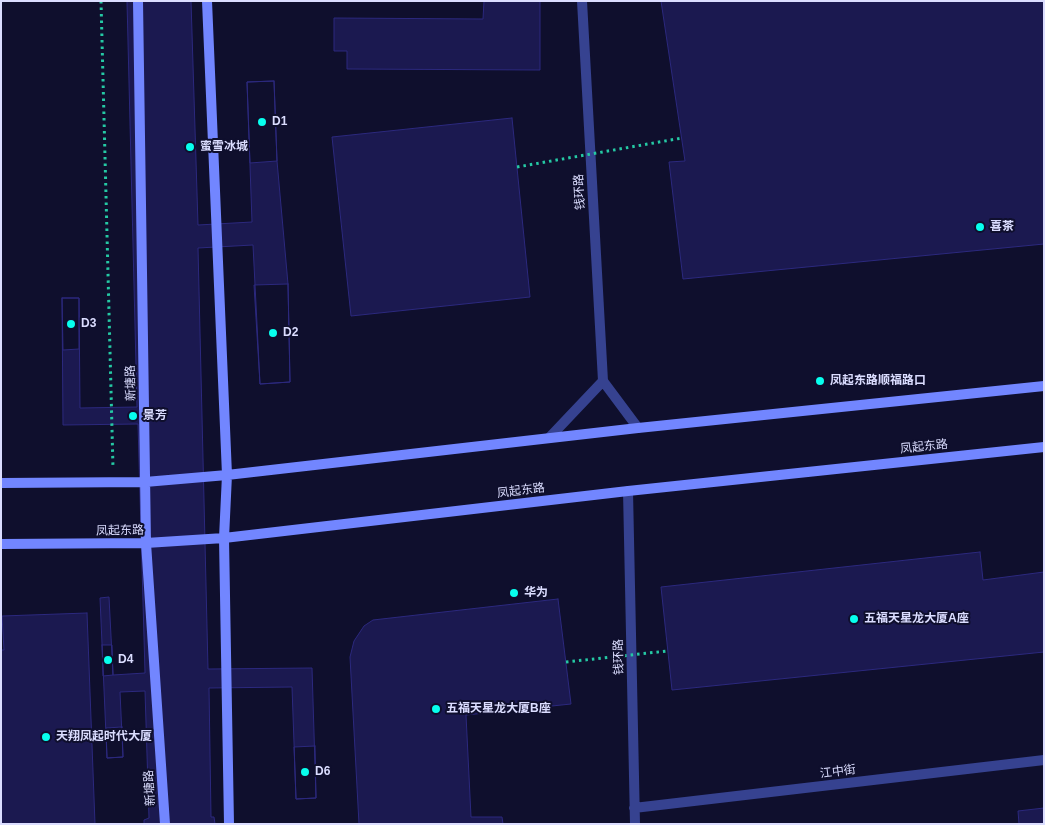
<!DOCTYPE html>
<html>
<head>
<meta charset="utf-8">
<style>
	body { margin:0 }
	#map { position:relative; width:1045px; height:825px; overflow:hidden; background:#0f0f2d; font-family:Helvetica,sans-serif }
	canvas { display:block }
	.frame { position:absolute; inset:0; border:2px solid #dbddff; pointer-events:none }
</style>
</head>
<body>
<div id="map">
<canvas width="1045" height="825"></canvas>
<div class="frame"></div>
</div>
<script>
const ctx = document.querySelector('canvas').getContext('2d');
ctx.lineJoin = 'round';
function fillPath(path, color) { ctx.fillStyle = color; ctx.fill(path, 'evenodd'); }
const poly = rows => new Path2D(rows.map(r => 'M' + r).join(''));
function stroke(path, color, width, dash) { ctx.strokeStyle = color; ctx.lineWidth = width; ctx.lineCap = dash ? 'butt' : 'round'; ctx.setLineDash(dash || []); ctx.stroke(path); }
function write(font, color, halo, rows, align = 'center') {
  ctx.font = font + ' Helvetica,"Noto Sans SC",sans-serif'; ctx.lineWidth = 4; ctx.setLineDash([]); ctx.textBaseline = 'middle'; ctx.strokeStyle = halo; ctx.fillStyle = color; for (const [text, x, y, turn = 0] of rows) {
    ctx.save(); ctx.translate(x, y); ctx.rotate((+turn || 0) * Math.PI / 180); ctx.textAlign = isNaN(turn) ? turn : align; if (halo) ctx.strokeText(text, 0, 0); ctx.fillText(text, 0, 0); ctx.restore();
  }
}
const building = poly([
	[127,1,191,1,198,225,252,222,247,82,274,81,277,161,288,284,290,382,260,384,253,245,198,248,208,669,312,668,316,798,296,799,292,687,209,688,211,817,214,817,215,824,144,824,144,820,149,818,145,691,120,692,123,757,107,758,100,598,109,597,113,675,145,673,138,424,63,425,62,298,79,298,80,408,137,407,127,1],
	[484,1,540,1,540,70,347,69,347,51,334,51,334,18,483,19,484,1],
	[661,1,1044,1,1044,244,683,279,669,162,685,161,661,1],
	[274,81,277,161,250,163,247,82,274,81],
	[512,118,530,297,351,316,332,137,512,118],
	[288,284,290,382,260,384,254,285,288,284],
	[62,298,79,298,79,349,63,350,62,298],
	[980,552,983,580,1044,572,1044,652,672,690,661,587,980,552],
	[558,599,571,704,466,715,471,817,502,817,503,824,359,824,350,657,354,641,364,626,373,620,558,599],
	[87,613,95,824,1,824,1,650,4,650,2,616,87,613],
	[102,645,112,645,113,675,103,676,102,645],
	[122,727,123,757,107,758,106,728,122,727],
	[315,746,316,798,296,799,294,747,315,746],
	[1044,808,1044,824,1019,824,1018,811,1044,808]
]);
const path = poly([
	[101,1,113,468]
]);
const street = poly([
	[582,1,603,381,638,428],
	[549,438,603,381],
	[628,491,635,824],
	[634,808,1044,760]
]);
const secondary = poly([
	[138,1,146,543,165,824],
	[207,1,227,475,224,538,229,824],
	[1,483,145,482,227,475,638,428,1044,386],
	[1,544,146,543,224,538,628,491,1044,447]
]);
const pathBridge = poly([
	[517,167,682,138],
	[566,662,667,651]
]);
const markers = [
	[262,122,5,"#07ffee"],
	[190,147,5,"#07ffee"],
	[980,227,5,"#07ffee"],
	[71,324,5,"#07ffee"],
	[273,333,5,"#07ffee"],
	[820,381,5,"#07ffee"],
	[133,416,5,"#07ffee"],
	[514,593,5,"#07ffee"],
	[854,619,5,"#07ffee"],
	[108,660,5,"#07ffee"],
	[436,709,5,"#07ffee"],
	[46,737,5,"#07ffee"],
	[305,772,5,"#07ffee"]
];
const poiNames = [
	["D1",272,122],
	["蜜雪冰城",200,147],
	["喜茶",990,227],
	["D3",81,324],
	["D2",283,333],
	["凤起东路顺福路口",830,381],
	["景芳",143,416],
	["华为",524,593],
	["五福天星龙大厦A座",864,619],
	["D4",118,660],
	["五福天星龙大厦B座",446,709],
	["天翔凤起时代大厦",56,737],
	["D6",315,772]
];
const streetNames = [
	["钱环路",580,192,-93],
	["新塘路",131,383,-91],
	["凤起东路",924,447,-6],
	["凤起东路",521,491,-7],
	["凤起东路",120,531,-1],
	["钱环路",619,657,-91],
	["江中街",838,772,-7],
	["新塘路",150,788,-94]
];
fillPath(building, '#1b1950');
stroke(building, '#2c297e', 1);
stroke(path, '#25c9a4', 3, [2.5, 4]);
stroke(street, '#364290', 10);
stroke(secondary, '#7286ff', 10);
stroke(pathBridge, '#25c9a4', 3, [2.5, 4]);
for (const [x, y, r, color] of markers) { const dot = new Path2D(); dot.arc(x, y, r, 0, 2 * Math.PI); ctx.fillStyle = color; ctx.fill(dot); stroke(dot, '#0f0f2d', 2); }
write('bold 12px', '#dbddff', '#0f0f2d', poiNames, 'left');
write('12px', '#dbddff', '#0f0f2d', streetNames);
</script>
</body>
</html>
